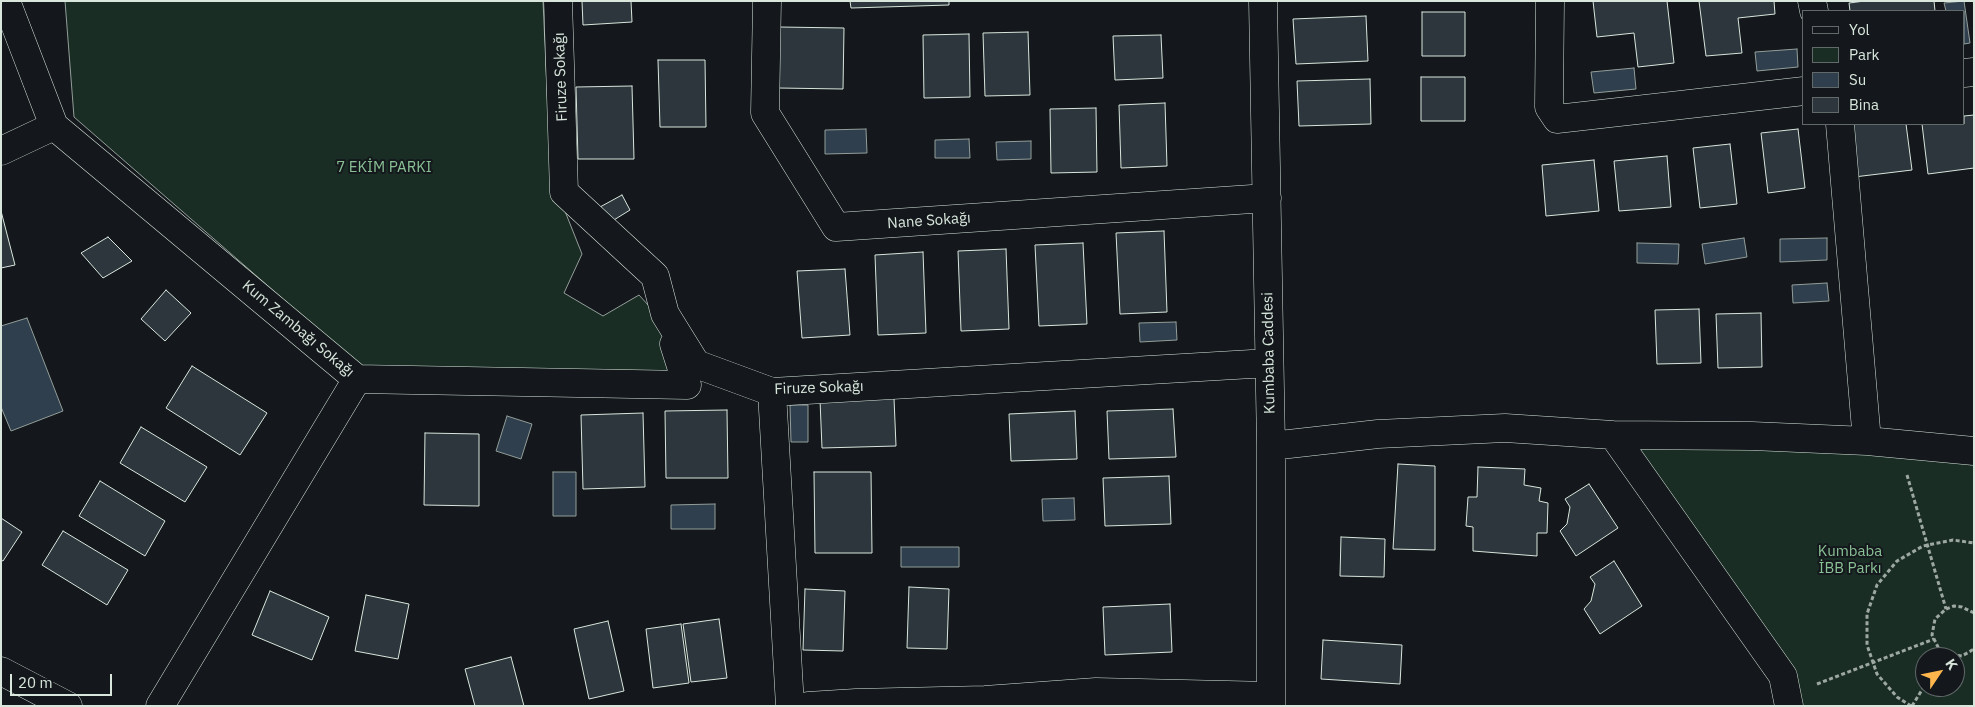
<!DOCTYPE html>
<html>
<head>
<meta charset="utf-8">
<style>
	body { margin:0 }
	#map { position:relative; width:1975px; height:707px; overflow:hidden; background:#14181c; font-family:"IBM Plex Sans",sans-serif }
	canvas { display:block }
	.frame { position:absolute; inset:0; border:2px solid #d8e6dc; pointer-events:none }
	.legend { position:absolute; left:1802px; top:10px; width:162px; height:115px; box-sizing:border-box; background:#14181c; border:1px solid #626a69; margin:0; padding:6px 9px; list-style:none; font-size:15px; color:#d8e6dc }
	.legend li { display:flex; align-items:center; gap:10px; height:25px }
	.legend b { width:25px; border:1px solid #626a69 }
	.north { position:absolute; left:1915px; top:647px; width:50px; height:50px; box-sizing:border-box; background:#14181c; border:1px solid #626a69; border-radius:50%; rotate:56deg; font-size:14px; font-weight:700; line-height:20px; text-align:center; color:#d8e6dc }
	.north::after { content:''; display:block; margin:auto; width:18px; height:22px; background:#ffb74d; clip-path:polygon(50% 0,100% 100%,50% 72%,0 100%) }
	.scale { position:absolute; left:10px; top:674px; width:102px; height:22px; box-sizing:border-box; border:2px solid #d8e6dc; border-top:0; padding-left:6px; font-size:15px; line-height:18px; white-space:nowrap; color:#d8e6dc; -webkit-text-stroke:4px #14181c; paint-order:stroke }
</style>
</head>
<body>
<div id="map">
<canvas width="1975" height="707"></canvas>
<div class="frame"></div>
<ul class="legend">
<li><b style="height:6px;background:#14181c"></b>Yol</li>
<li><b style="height:14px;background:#1a2d24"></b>Park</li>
<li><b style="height:14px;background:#2f3f4d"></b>Su</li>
<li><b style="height:14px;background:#2c363c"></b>Bina</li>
</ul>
<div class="north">K</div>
<div class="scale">20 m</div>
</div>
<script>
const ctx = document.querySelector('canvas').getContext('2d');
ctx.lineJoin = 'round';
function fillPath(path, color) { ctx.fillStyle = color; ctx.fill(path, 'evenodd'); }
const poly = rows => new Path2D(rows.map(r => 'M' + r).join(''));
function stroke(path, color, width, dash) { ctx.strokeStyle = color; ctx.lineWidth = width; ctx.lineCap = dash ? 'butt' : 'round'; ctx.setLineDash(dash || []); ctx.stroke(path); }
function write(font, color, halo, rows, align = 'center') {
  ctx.font = font + ' "IBM Plex Sans",sans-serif'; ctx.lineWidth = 4; ctx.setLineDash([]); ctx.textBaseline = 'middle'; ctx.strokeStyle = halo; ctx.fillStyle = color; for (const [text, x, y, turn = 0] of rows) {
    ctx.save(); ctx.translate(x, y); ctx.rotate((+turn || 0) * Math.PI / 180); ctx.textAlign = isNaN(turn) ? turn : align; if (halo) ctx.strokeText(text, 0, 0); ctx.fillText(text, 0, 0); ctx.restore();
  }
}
const green = poly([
	[65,1,543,1,551,176,582,254,564,293,603,316,639,295,668,327,674,371,361,367,74,117,65,1],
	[1613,435,1974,451,1974,706,1788,706,1613,435],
	[1925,657,1955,657,1955,687,1925,687,1925,657]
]);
const water = poly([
	[1964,1,1970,43,1964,44,1964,11,1946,11,1944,3,1964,1],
	[1797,49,1798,67,1757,71,1755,52,1797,49],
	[1634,68,1636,89,1594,93,1591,72,1634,68],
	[866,129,867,153,825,154,825,130,866,129],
	[969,139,970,158,935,158,935,140,969,139],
	[1031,141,1031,159,997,160,996,142,1031,141],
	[1744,238,1747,257,1705,264,1702,244,1744,238],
	[1827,238,1827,260,1780,262,1780,239,1827,238],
	[1637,243,1679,244,1678,264,1637,263,1637,243],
	[1827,283,1829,301,1793,303,1792,285,1827,283],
	[27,318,63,411,11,431,1,407,1,326,27,318],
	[1176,322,1177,340,1140,342,1139,323,1176,322],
	[790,405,808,405,808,442,791,442,790,405],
	[507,416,532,424,521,459,496,451,507,416],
	[553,472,576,472,576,516,553,516,553,472],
	[1074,498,1075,520,1043,521,1042,499,1074,498],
	[715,504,715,529,671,529,671,505,715,504],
	[901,547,959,547,959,567,901,567,901,547]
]);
const building = poly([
	[582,1,631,1,632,22,583,25,582,1],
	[850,1,949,1,949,5,851,8,850,1],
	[1593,1,1667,1,1674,63,1638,67,1634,33,1597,37,1593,1],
	[1699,1,1774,1,1775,14,1738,18,1742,53,1706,56,1699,1],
	[1865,1,1934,1,1935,11,1850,11,1849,3,1865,1],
	[1422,12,1465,12,1465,56,1422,56,1422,12],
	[1366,16,1368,61,1296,64,1293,19,1366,16],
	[779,27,844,28,843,89,778,88,779,27],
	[1028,32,1030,95,985,96,983,33,1028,32],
	[969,34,970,97,924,98,923,35,969,34],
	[1161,35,1163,78,1115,80,1113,36,1161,35],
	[658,60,705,60,706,127,660,127,658,60],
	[1421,77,1465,77,1465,121,1421,121,1421,77],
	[1370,79,1371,124,1299,126,1297,81,1370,79],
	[632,86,634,159,578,159,576,87,632,86],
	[1165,103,1167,166,1121,168,1119,105,1165,103],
	[1096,108,1097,172,1051,173,1050,109,1096,108],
	[1974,115,1974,168,1928,174,1922,124,1964,124,1964,116,1974,115],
	[1856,124,1906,124,1912,170,1854,177,1848,125,1856,124],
	[1798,129,1805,188,1768,193,1761,133,1798,129],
	[1730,144,1737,204,1700,208,1693,148,1730,144],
	[1667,156,1671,207,1619,211,1614,161,1667,156],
	[1594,160,1599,211,1546,216,1542,165,1594,160],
	[622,195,630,210,609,223,600,207,622,195],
	[1,211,15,265,1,268,1,211],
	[1164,231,1167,312,1120,314,1116,233,1164,231],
	[108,237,132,261,103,278,81,253,108,237],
	[1083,243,1087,324,1039,326,1035,245,1083,243],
	[1006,249,1009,329,961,331,958,251,1006,249],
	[923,252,926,333,878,335,875,255,923,252],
	[845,269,850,335,802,338,797,271,845,269],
	[166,290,191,313,165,341,141,319,166,290],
	[1699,309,1701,363,1657,364,1655,310,1699,309],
	[1761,313,1762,367,1718,368,1716,314,1761,313],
	[192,366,267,413,240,455,166,408,192,366],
	[894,398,896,446,822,448,820,400,894,398],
	[1173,409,1176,457,1109,459,1107,411,1173,409],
	[727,410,728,478,666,478,665,411,727,410],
	[1075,411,1077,459,1011,461,1009,414,1075,411],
	[643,413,645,487,583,489,581,415,643,413],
	[141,427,207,467,185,502,120,463,141,427],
	[425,433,479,434,479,506,424,505,425,433],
	[1398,464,1435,466,1435,550,1393,549,1398,464],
	[1478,467,1525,469,1524,485,1541,488,1539,501,1548,503,1547,533,1537,533,1537,556,1473,551,1473,527,1466,526,1468,497,1477,497,1478,467],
	[814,472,871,472,872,553,815,553,814,472],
	[1169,476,1171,524,1105,526,1103,478,1169,476],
	[100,481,165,521,145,556,79,516,100,481],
	[1589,484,1618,528,1576,556,1560,531,1567,524,1570,507,1565,499,1589,484],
	[1,518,22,532,3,561,1,560,1,518],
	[63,531,128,570,107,605,42,565,63,531],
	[1341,537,1385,539,1384,577,1340,576,1341,537],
	[1614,561,1642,606,1600,634,1584,609,1591,601,1595,584,1590,577,1614,561],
	[909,587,949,589,947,649,907,648,909,587],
	[805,589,845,591,843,651,803,650,805,589],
	[270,591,329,617,312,660,252,635,270,591],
	[366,595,409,604,398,659,355,651,366,595],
	[1170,604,1172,652,1105,655,1103,607,1170,604],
	[719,619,727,678,691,682,683,624,719,619],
	[608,621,624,691,589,699,574,629,608,621],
	[681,624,689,683,653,688,646,629,681,624],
	[1323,640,1402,645,1400,684,1321,679,1323,640],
	[511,657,524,706,475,706,465,669,511,657]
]);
const path = poly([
	[1907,475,1946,609],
	[1974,613,1962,607,1954,606,1946,609,1935,619,1932,635,1939,649,1945,654,1962,656,1974,649],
	[1817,684,1934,639],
	[1911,706,1897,697,1877,674,1867,645,1867,614,1877,585,1897,561,1923,546,1953,540,1974,543],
	[1912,706,1925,685]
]);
const minor = poly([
	[6,1,54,126,357,379,687,385,674,344],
	[558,1,564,192,655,276,665,314,696,364,772,392,1269,363],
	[767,1,765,113,836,227,1267,198],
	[1263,1,1271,446,1271,706],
	[1550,1,1549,107,1557,119,1804,91],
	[1812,1,1814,11],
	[1964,73,1974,72],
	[1840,124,1867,441],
	[1,151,54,126],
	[772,392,790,706],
	[1613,435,1783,676,1789,706],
	[1271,446,1378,434,1505,428,1613,435,1752,436,1867,441,1974,451],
	[1,671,68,706],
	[160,706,357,379],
	[808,706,856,703,985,700,1096,692,1271,696]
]);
const streetNames = [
	["Firuze Sokağı",561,77,-92],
	["Nane Sokağı",929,221,-4],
	["Kum Zambağı Sokağı",298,329,40],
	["Kumbaba Caddesi",1269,353,-91],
	["Firuze Sokağı",819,388,-2]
];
const parkNames = [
	["7 EKİM PARKI",384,168],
	["Kumbaba",1850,552],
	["İBB Parkı",1850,569]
];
fillPath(green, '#1a2d24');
stroke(green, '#939e99', 1);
fillPath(water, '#2f3f4d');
stroke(water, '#939e99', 1);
fillPath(building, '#2c363c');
stroke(building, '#d8e6dc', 1);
stroke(minor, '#d8e6dc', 29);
stroke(path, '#9da8a2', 3, [4, 2.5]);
stroke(minor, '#14181c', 28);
write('15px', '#d8e6dc', '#14181c', streetNames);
write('15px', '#8ac095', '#14181c', parkNames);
</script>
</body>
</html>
